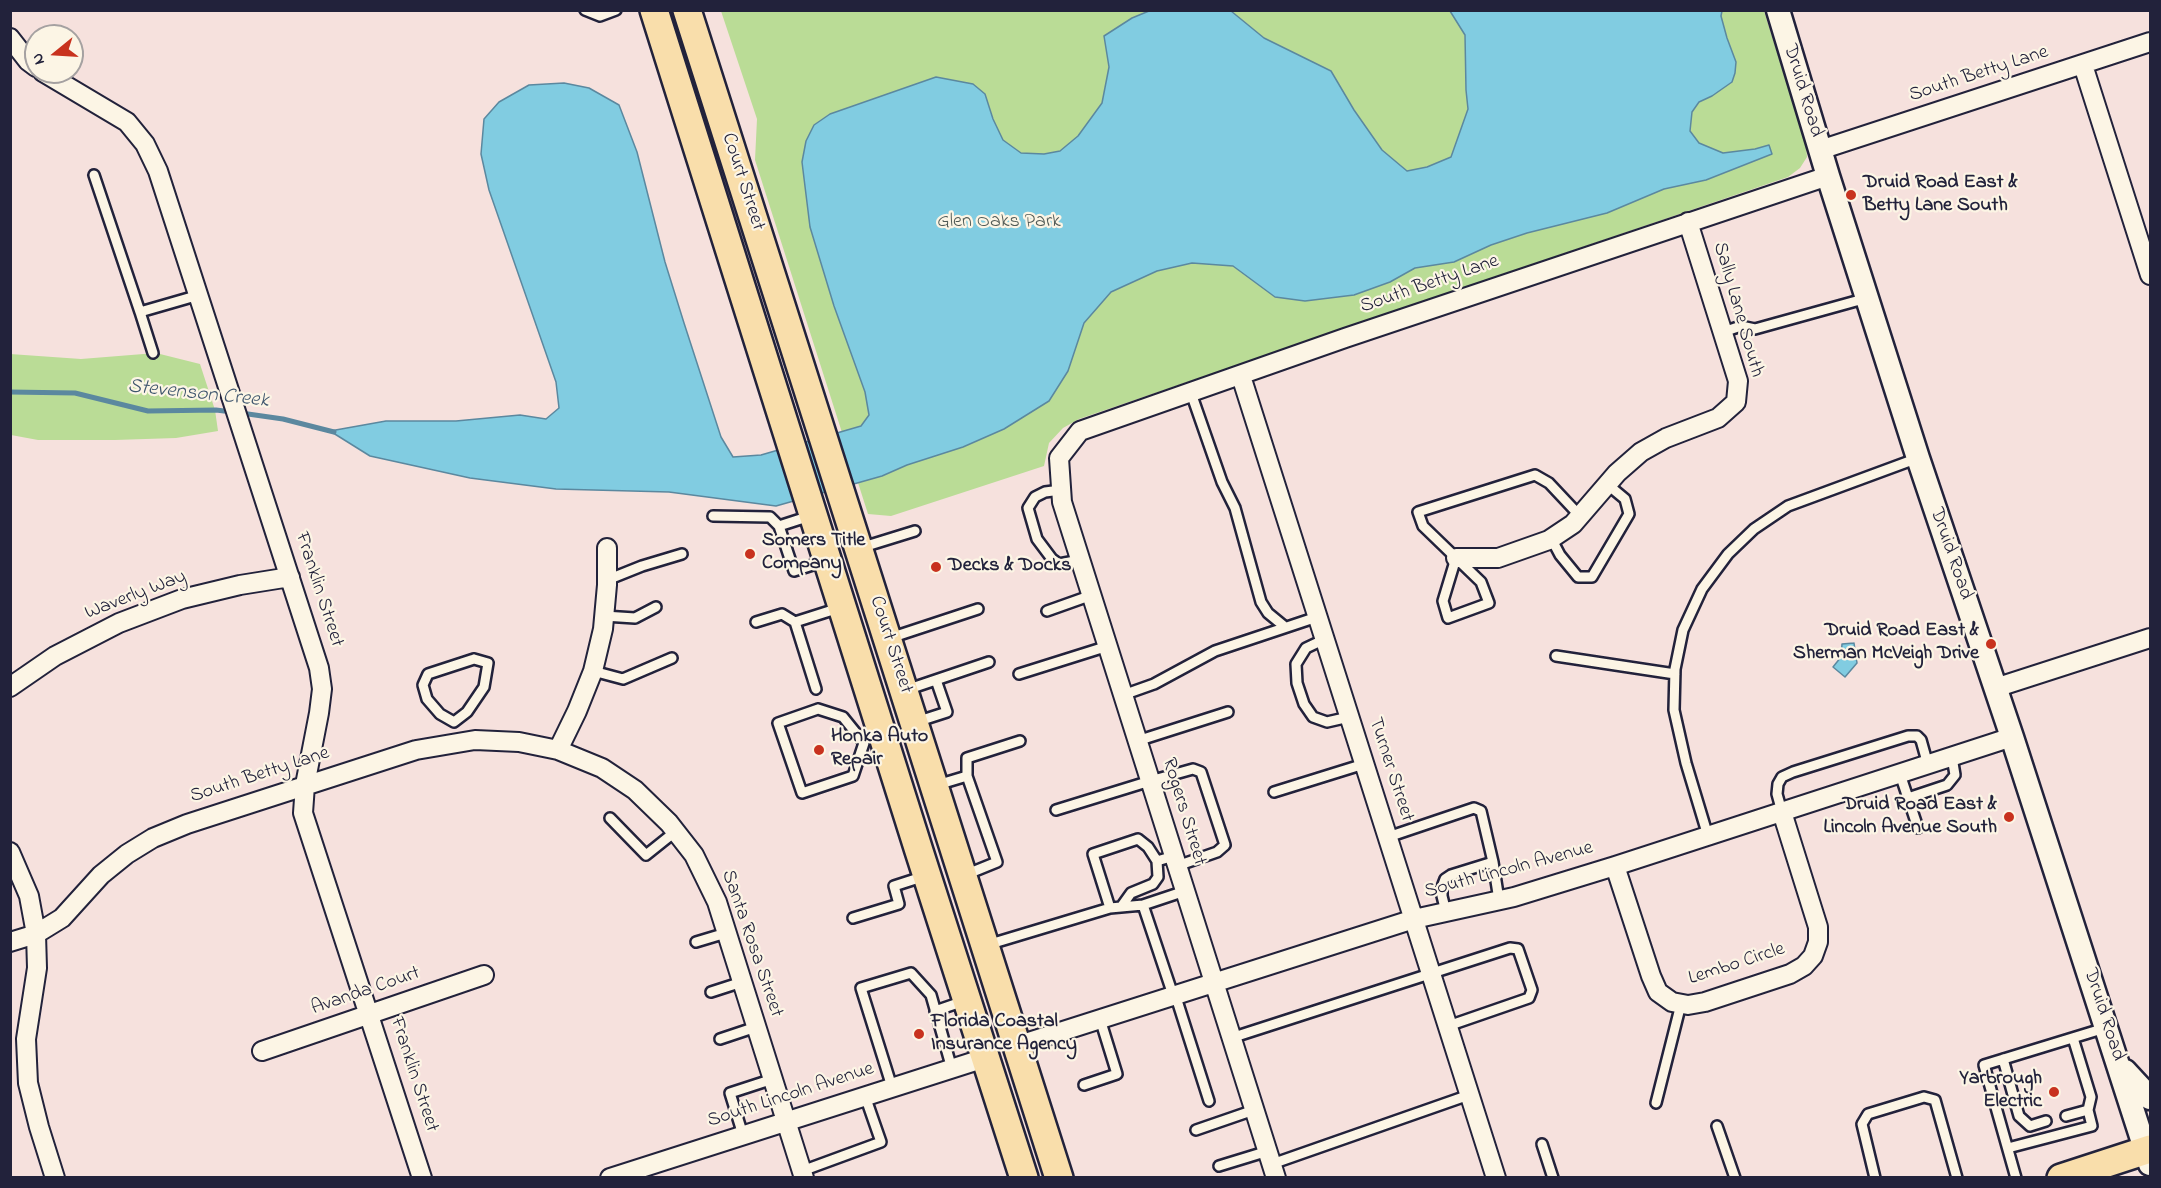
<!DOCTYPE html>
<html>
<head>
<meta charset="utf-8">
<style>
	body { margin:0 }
	#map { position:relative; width:2161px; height:1188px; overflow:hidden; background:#f6e1dd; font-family:"Indie Flower",sans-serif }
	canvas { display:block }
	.frame { position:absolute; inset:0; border:12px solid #22223b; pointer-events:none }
	.north { position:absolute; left:24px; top:24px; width:60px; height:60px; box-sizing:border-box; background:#fcf5e5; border:2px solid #a5a1a1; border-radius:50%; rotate:252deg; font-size:16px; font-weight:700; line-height:24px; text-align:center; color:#22223b }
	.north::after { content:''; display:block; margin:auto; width:21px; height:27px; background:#c8321e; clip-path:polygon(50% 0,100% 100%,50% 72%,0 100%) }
</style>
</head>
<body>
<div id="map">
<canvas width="2161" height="1188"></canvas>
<div class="frame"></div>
<div class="north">N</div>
</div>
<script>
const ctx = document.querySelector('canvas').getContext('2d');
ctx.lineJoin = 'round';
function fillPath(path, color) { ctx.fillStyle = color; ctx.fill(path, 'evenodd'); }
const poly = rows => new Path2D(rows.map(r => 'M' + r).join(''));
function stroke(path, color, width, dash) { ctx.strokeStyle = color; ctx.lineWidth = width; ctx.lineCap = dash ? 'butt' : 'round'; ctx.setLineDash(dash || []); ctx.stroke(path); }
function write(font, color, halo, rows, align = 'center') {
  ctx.font = font + ' "Indie Flower",sans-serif'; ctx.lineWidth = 4.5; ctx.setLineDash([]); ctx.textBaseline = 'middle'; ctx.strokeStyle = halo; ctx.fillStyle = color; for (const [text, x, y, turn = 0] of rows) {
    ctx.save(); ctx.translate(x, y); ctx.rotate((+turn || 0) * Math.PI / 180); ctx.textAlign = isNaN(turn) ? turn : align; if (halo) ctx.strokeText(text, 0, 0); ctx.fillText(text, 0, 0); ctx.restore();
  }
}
const green = poly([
	[721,11,1764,11,1806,145,1807,157,1800,168,1788,177,1079,419,1063,428,1049,443,1044,466,891,516,868,514,755,160,757,119],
	[156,353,200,364,215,410,218,431,176,438,115,440,38,440,11,435,10,354,81,359]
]);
const water = poly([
	[1149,11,1231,11,1264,38,1331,71,1354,110,1382,150,1407,171,1427,167,1451,157,1468,109,1466,90,1465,35,1450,11,1722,11,1721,16,1727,38,1736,62,1735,73,1732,82,1712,96,1699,102,1692,112,1690,131,1699,143,1723,153,1755,149,1769,145,1772,154,1706,180,1664,189,1607,213,1527,233,1491,245,1454,262,1415,268,1390,282,1354,295,1305,301,1275,297,1233,266,1192,263,1157,271,1111,292,1084,323,1068,371,1049,401,1004,429,963,447,907,465,882,476,776,506,669,492,556,489,470,478,370,456,330,431,386,421,456,421,520,415,546,419,559,408,556,382,489,190,481,154,484,119,499,102,529,85,564,83,589,88,619,105,637,152,665,262,684,323,721,437,733,457,761,455,861,426,869,415,865,392,834,306,810,227,802,162,806,141,814,125,830,114,936,77,973,84,985,94,993,119,1003,140,1021,153,1044,154,1060,151,1078,136,1102,103,1109,67,1104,36,1132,18,1149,11],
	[1854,643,1857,663,1845,677,1833,667,1841,657,1842,644,1854,643]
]);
const stream = poly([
	[10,392,75,393,148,411,216,410,232,412],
	[241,413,283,419,334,432]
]);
const service = poly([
	[585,10,600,16,616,10],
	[94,175,140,312,199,295],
	[140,312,153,353],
	[1723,332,1741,326,1755,329,1867,298],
	[1191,393,1222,482,1235,508,1261,602,1268,613,1285,627],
	[1061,490,1045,492,1035,497,1028,508,1037,539,1052,559,1059,564,1080,560],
	[713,516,770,517,779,526],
	[810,516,779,526,794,571,825,561],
	[1551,538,1560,555,1578,577,1592,577,1629,514,1625,499,1607,484],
	[860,548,915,531],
	[1456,558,1443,601,1448,618,1489,603,1481,582,1423,526,1418,512,1535,475,1549,483,1580,516],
	[607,580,642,566,682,554],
	[1047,611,1092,595],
	[604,616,635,618,656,607],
	[756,622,782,614,795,622],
	[890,638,978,609],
	[1325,639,1306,648,1296,664,1297,683,1304,704,1313,717,1327,722,1349,717],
	[1556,656,1675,674],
	[474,659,488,663,484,687,467,712,454,722,440,714,427,699,423,685,428,674,474,659],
	[593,671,623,679,672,658],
	[1019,674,1108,646],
	[816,689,795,622,839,608],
	[906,690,989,662],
	[1123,695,1154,684,1215,651,1317,617],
	[818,709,843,717,864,743,853,776,802,793,778,723,818,709],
	[916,722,947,712,936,680],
	[1137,741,1228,712],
	[1900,774,1918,828],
	[967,776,967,758,1020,741],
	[1150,781,1193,769,1201,772,1225,845,1217,852,1177,866],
	[937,785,967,776,997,862,965,875],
	[1274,792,1364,764],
	[1908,798,1947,785,1955,775,1952,757],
	[1056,810,1150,781],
	[1782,812,1777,794,1778,784,1782,777,1793,772,1908,736,1917,736,1921,740,1928,765],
	[610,818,646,855,676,831],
	[1708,836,1686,763,1674,710,1675,669,1683,630,1702,589,1728,554,1754,529,1788,506,1918,458],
	[1388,837,1474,808,1481,811,1493,862],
	[1121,907,1131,893,1153,884,1158,877,1157,861],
	[1110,908,1093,854,1138,839,1148,847,1157,861,1174,856],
	[1446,912,1442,896,1442,887,1445,879,1451,875,1493,862,1499,900],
	[853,918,899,904,894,886,925,876],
	[696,942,726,933],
	[987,945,1110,908,1143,905],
	[711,992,742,982],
	[1175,994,1209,1101],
	[1173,995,1143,905,1185,891],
	[935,1011,964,1001],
	[1231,1038,1510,948,1518,949,1532,990,1529,998,1448,1026],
	[720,1039,756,1027],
	[2003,1059,2019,1116,2030,1126,2046,1121],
	[1084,1085,1117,1074,1100,1019],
	[892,1087,861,988,911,973,931,995,952,1069],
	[1656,1103,1681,1004],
	[2066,1116,2088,1110,2091,1097,2073,1038],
	[1717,1126,1735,1178],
	[1196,1130,1254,1110],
	[743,1135,730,1093,773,1079],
	[1542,1144,1553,1178],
	[2008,1148,2092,1126,2088,1110],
	[1272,1164,1469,1095],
	[1219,1166,1268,1151],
	[802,1171,881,1142,865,1096],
	[1875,1178,1862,1124,1868,1114,1924,1097,1935,1100,1957,1178],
	[2016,1178,1984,1065,2105,1028]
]);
const minor = poly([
	[10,38,28,61,36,67],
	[2083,65,2150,275],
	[43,72,127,122,145,144,158,171,319,668,322,689,319,713,305,785,303,813,422,1178],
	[1820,150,2150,42],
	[1241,376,1496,1178],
	[1456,558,1498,558,1549,540,1573,524,1617,473,1641,452,1666,438,1718,418,1736,402,1738,381,1688,222],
	[10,687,55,656,119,623,182,599,240,585,290,577],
	[1995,688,2150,638],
	[558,750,577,711,593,671,603,629,607,585,607,548],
	[10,852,29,896,36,934,37,968,26,1039,28,1083,39,1127,55,1178],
	[1615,866,1651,976,1658,992,1672,1002,1688,1005,1705,1002,1790,974,1804,966,1813,956,1818,942,1818,927,1782,812],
	[10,942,36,934,62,918,101,875,127,854,153,838,187,824,416,750,475,740,519,742,558,750,602,768,635,790,669,823,694,855,717,902,804,1178],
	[1016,1046,1414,919,1514,897,1615,866,2012,737],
	[262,1051,484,975],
	[610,1178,985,1058],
	[1276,1178,1062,502,1059,458,1080,431,1345,338,1828,176]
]);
const tertiary = poly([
	[1778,10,1828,176,1918,458,2012,737,2150,1164],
	[2125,1071,2150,1098]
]);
const primary = poly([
	[654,10,919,851,1024,1178],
	[687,10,1059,1178],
	[2061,1178,2150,1149]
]);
const markers = [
	[1851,195,6,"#c8321e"],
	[750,554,6,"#c8321e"],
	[936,567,6,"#c8321e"],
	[1991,644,6,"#c8321e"],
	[819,750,6,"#c8321e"],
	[2009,817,6,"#c8321e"],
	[919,1034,6,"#c8321e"],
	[2054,1092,6,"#c8321e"]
];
const streetNames = [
	["South Betty Lane",1979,75,-18],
	["Druid Road",1802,91,73],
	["Court Street",742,182,72],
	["South Betty Lane",1430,285,-19],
	["Sally Lane South",1737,310,74],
	["Druid Road",1950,554,71],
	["Franklin Street",318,590,72],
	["Waverly Way",136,596,-21],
	["Court Street",890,645,72],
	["Turner Street",1390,770,72],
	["South Betty Lane",260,776,-18],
	["Rogers Street",1183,812,73],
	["South Lincoln Avenue",1509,871,-15],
	["Santa Rosa Street",751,944,71],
	["Lembo Circle",1737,965,-18],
	["Avanda Court",366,992,-19],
	["Druid Road",2103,1015,72],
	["Franklin Street",413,1075,72],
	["South Lincoln Avenue",791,1096,-18]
];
const poiNames = [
	["Druid Road East &",1863,184],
	["Betty Lane South",1863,207],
	["Somers Title",762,542],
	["Company",762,565],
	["Decks & Docks",948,567],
	["Druid Road East &",1979,632,"right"],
	["Sherman McVeigh Drive",1979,655,"right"],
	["Honka Auto",831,738],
	["Repair",831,761],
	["Druid Road East &",1997,806,"right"],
	["Lincoln Avenue South",1997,829,"right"],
	["Florida Coastal",931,1023],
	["Insurance Agency",931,1046],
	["Yarbrough",2042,1080,"right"],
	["Electric",2042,1103,"right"]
];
const parkNames = [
	["Glen Oaks Park",999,223]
];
const waterNames = [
	["Stevenson Creek",198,395,6]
];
fillPath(green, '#badc96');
fillPath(water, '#81cce1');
stroke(water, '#5b889f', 1.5);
stroke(stream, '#5b889f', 5);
stroke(service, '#22223b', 14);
stroke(minor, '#22223b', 22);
stroke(tertiary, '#22223b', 27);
stroke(primary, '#22223b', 32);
stroke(service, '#fcf5e5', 9);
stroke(minor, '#fcf5e5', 18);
stroke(tertiary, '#fcf5e5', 22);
stroke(primary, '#f9deab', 27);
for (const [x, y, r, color] of markers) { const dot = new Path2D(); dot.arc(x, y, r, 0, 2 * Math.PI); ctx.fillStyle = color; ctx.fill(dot); stroke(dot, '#fcf5e5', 2); }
write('20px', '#22223b', '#fcf5e5', streetNames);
write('bold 20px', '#22223b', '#fcf5e5', poiNames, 'left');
write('20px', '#505a56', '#fcf5e5', parkNames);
write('italic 21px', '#3e556d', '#fcf5e5', waterNames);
</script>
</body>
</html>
